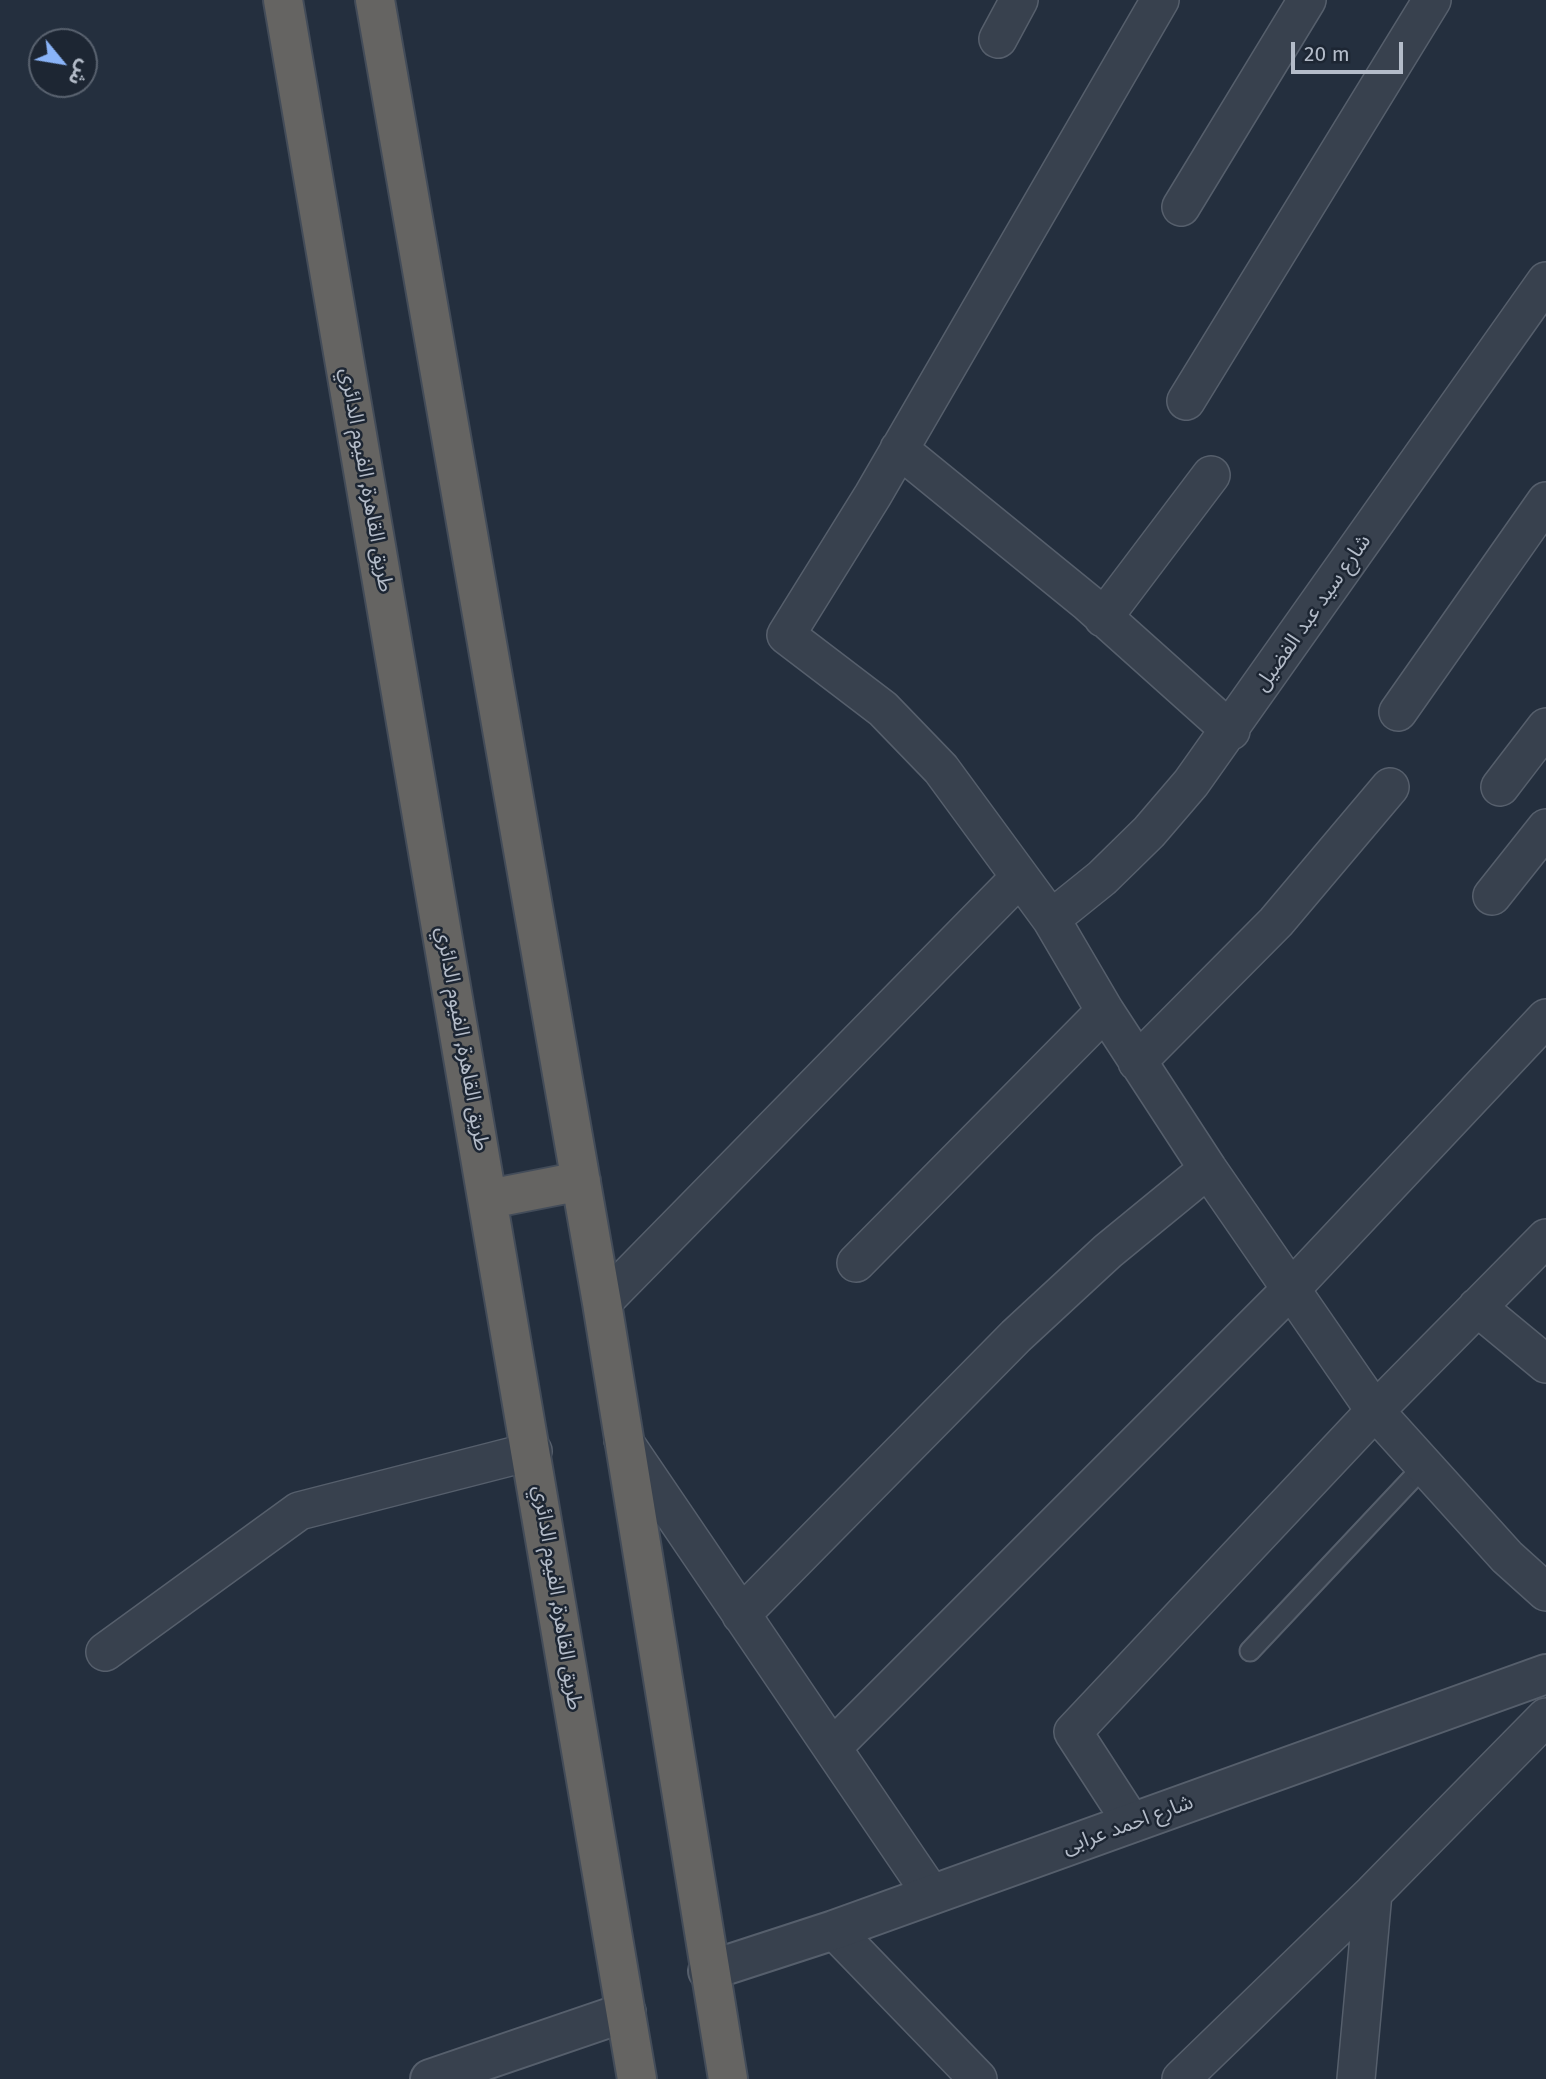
<!DOCTYPE html>
<html>
<head>
<meta charset="utf-8">
<style>
	body { margin:0 }
	#map { position:relative; width:1546px; height:2079px; overflow:hidden; background:#242f3e; font-family:"Fira Sans","Noto Sans Arabic",sans-serif }
	canvas { display:block }
	.north { position:absolute; left:28px; top:28px; width:70px; height:70px; box-sizing:border-box; background:#1d2633; border:2px solid #59626f; border-radius:50%; rotate:120deg; font-size:19px; font-weight:700; line-height:28px; text-align:center; color:#b4bcc9 }
	.north::after { content:''; display:block; margin:auto; width:24px; height:32px; background:#8ab4f8; clip-path:polygon(50% 0,100% 100%,50% 72%,0 100%) }
	.scale { position:absolute; left:1291px; top:42px; width:112px; height:32px; box-sizing:border-box; border:4px solid #b4bcc9; border-top:0; padding-left:9px; font-size:21px; line-height:24px; white-space:nowrap; color:#b4bcc9; -webkit-text-stroke:5px #1d2633; paint-order:stroke }
</style>
</head>
<body>
<div id="map">
<canvas width="1546" height="2079"></canvas>
<div class="north">ش</div>
<div class="scale">20 m</div>
</div>
<script>
const ctx = document.querySelector('canvas').getContext('2d');
ctx.lineJoin = 'round';
const poly = rows => new Path2D(rows.map(r => 'M' + r).join(''));
function stroke(path, color, width, dash) { ctx.strokeStyle = color; ctx.lineWidth = width; ctx.lineCap = dash ? 'butt' : 'round'; ctx.setLineDash(dash || []); ctx.stroke(path); }
function write(font, color, halo, rows, align = 'center') {
  ctx.font = font + ' "Fira Sans","Noto Sans Arabic",sans-serif'; ctx.lineWidth = 5; ctx.setLineDash([]); ctx.textBaseline = 'middle'; ctx.strokeStyle = halo; ctx.fillStyle = color; for (const [text, x, y, turn = 0] of rows) {
    ctx.save(); ctx.translate(x, y); ctx.rotate((+turn || 0) * Math.PI / 180); ctx.textAlign = isNaN(turn) ? turn : align; if (halo) ctx.strokeText(text, 0, 0); ctx.fillText(text, 0, 0); ctx.restore();
  }
}
const service = poly([
	[1250,1651,1424,1466]
]);
const minor = poly([
	[1160,0,873,495,786,635,883,709,941,769,1051,919,1105,1011,1208,1169,1375,1411,1507,1557,1546,1592],
	[998,39,1019,0],
	[1181,207,1307,0],
	[1186,401,1432,0],
	[899,449,1088,603,1231,731],
	[1103,618,1211,475],
	[1398,712,1546,501],
	[1500,787,1546,727],
	[1492,896,1546,828],
	[1051,919,1102,878,1149,832,1191,783,1546,281],
	[1137,1062,1276,922,1390,787],
	[856,1263,1105,1011],
	[602,1303,1020,877],
	[1477,1307,1546,1364],
	[623,1440,932,1895],
	[741,1615,1016,1336,1108,1251,1208,1169],
	[105,1652,299,1511,533,1451],
	[834,1746,1292,1288,1546,1018],
	[1132,1823,1073,1732,1375,1411,1546,1238],
	[834,1930,978,2079],
	[1181,2079,1373,1893,1546,1717],
	[1356,2079,1373,1893]
]);
const tertiary = poly([
	[708,1971,834,1930,1546,1674],
	[430,2079,626,2012]
]);
const trunk = poly([
	[283,0,637,2079],
	[375,0,602,1303,728,2079],
	[489,1199,581,1181]
]);
const streetNames = [
	["طريق القاهرة, الفيوم الدائري",366,480,80],
	["شارع سيد عبد الفضيل",1313,613,-55],
	["طريق القاهرة, الفيوم الدائري",462,1039,80],
	["طريق القاهرة, الفيوم الدائري",557,1598,81],
	["شارع احمد عرابى",1128,1825,-20]
];
stroke(service, '#565f6c', 23);
stroke(minor, '#565f6c', 40);
stroke(tertiary, '#565f6c', 42);
stroke(trunk, '#434c59', 42);
stroke(service, '#38414e', 19);
stroke(minor, '#38414e', 37);
stroke(tertiary, '#38414e', 38);
stroke(trunk, '#656462', 38);
write('21px', '#b4bcc9', '#1d2633', streetNames);
</script>
</body>
</html>
